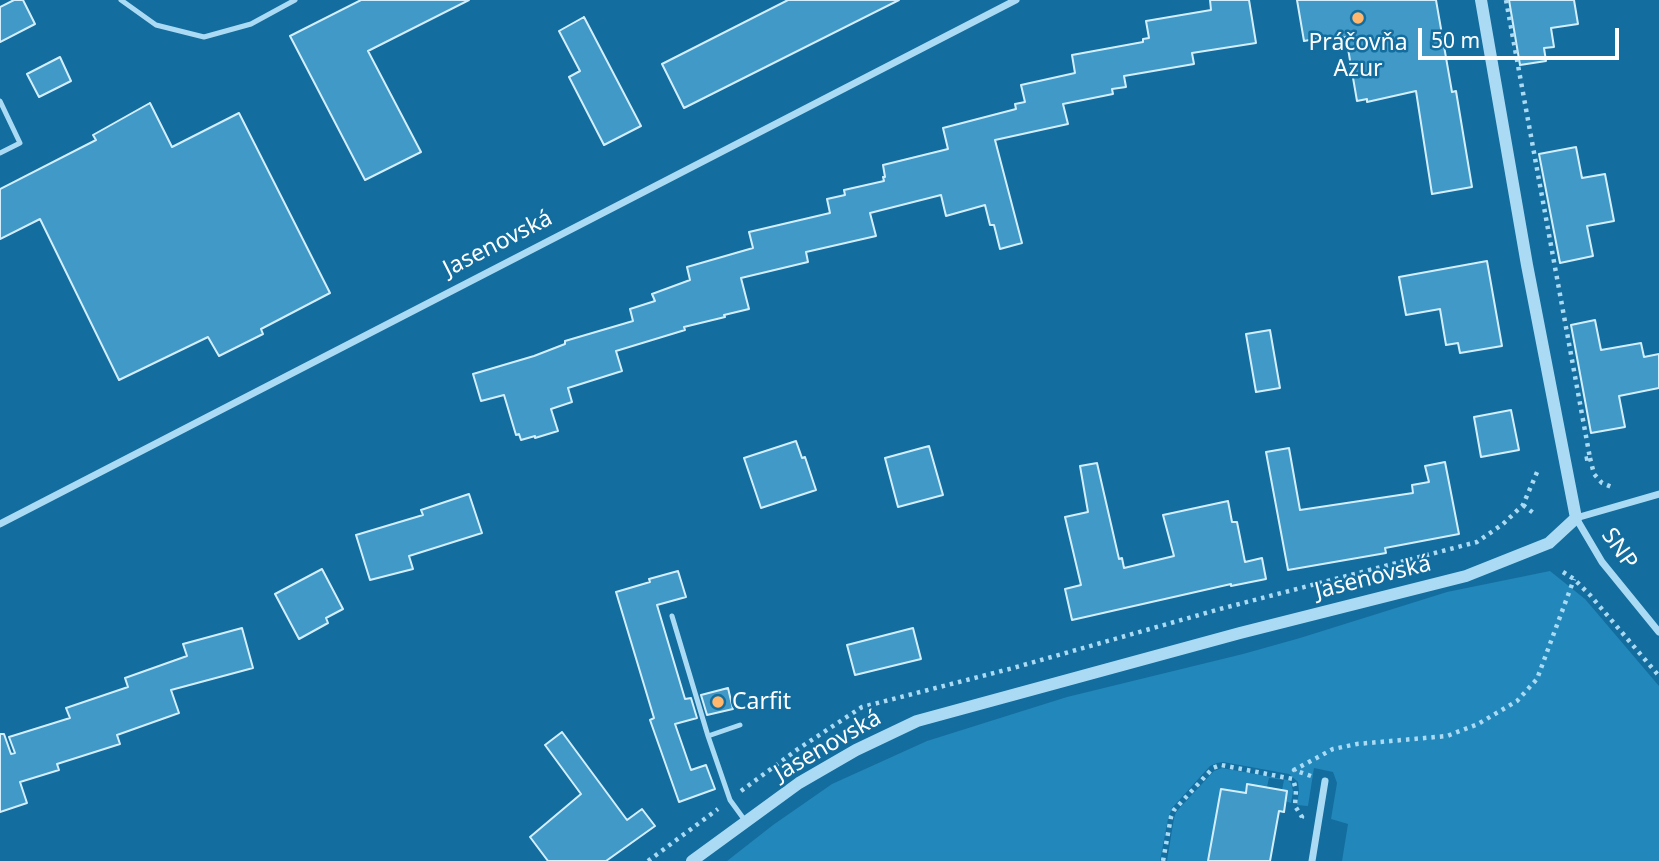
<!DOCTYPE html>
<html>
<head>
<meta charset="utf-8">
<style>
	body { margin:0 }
	#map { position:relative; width:1659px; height:861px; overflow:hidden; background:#136d9e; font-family:"Noto Sans",sans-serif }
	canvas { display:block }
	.scale { position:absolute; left:1418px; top:28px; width:201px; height:32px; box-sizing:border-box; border:4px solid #fff; border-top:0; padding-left:9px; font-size:21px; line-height:24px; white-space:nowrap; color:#fff; -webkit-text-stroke:5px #136d9e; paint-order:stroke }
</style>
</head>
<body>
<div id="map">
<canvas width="1659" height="861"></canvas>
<div class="scale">50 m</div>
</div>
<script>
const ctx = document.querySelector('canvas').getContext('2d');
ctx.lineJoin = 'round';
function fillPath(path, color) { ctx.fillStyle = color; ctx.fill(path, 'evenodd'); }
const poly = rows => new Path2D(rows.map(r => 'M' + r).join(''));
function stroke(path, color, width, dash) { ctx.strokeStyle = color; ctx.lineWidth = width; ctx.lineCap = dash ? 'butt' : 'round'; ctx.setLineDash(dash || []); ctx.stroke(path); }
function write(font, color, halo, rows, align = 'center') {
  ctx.font = font + ' "Noto Sans",sans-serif'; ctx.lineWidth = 5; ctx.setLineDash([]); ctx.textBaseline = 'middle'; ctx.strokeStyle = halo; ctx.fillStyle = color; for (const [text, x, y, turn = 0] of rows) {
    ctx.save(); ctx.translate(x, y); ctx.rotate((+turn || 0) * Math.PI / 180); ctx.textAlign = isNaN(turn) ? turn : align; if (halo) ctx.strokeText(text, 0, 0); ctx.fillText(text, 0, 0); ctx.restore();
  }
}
const green = poly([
	[1550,571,1585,599,1659,686,1659,861,1342,861,1348,824,1331,819,1337,783,1333,772,1314,768,1308,806,1297,805,1299,791,1298,782,1289,774,1223,762,1217,763,1210,766,1172,808,1168,819,1160,861,727,861,773,825,832,784,927,741,1067,697,1243,654,1300,638,1447,592],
	[1222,768,1288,780,1291,783,1293,791,1291,803,1285,801,1287,791,1282,790,1284,780,1269,778,1267,787,1248,784,1246,793,1221,789,1208,861,1167,861,1174,818,1176,812,1214,771]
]);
const building = poly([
	[14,0,23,0,35,24,0,42,0,7,14,0],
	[361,0,469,0,368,51,421,152,365,180,290,36,361,0],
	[788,0,899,0,684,108,662,64,788,0],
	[1210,0,1249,0,1256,43,1192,53,1194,64,1124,76,1126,87,1112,89,1113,94,1063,104,1068,124,995,140,1022,243,1000,249,994,225,990,225,985,205,946,216,941,195,870,213,876,236,806,252,808,262,741,278,749,309,724,315,725,317,684,327,685,330,616,351,622,371,568,388,572,402,551,409,558,431,535,438,535,436,521,440,519,434,516,435,504,395,481,401,473,374,534,356,565,344,565,341,633,321,630,309,655,301,652,294,690,280,687,267,753,248,749,232,830,213,827,199,845,195,844,190,884,181,883,177,885,177,883,165,948,149,943,128,1016,109,1015,104,1025,102,1021,85,1075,73,1072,55,1143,42,1143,39,1149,38,1146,21,1211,10,1210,0],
	[1297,0,1436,0,1452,92,1456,91,1472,187,1432,194,1416,91,1367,102,1367,99,1357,101,1346,37,1322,41,1321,38,1304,41,1297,0],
	[1509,0,1574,0,1578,24,1551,28,1554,47,1544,48,1546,61,1520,65,1509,0],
	[584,17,641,126,604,145,569,77,580,71,559,31,584,17],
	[60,57,71,81,39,97,27,74,60,57],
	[150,103,172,147,239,113,330,293,261,329,263,334,219,356,208,337,119,380,40,219,0,239,0,189,96,140,93,135,150,103],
	[1576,147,1582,178,1605,174,1614,221,1587,226,1593,256,1560,263,1539,154,1576,147],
	[1487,261,1502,346,1460,353,1458,343,1446,345,1440,309,1406,315,1399,277,1487,261],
	[1595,320,1601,350,1641,343,1644,357,1659,354,1659,388,1619,396,1625,427,1591,433,1571,325,1595,320],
	[1270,330,1280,388,1256,392,1246,334,1270,330],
	[1511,410,1519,450,1481,457,1474,417,1511,410],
	[796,441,802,458,805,457,816,490,761,508,744,458,796,441],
	[929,446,943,495,898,507,885,458,929,446],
	[1289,448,1300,510,1413,493,1412,485,1429,482,1425,466,1445,462,1459,534,1385,548,1386,553,1288,570,1266,452,1289,448],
	[1097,463,1119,559,1122,558,1124,568,1174,556,1163,515,1228,501,1232,522,1237,522,1245,562,1262,558,1266,579,1231,586,1231,584,1072,620,1065,589,1081,585,1065,517,1088,512,1080,466,1097,463],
	[469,494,482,533,409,556,413,569,370,580,356,535,423,515,421,510,469,494],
	[322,569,343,609,326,618,328,623,299,639,275,594,322,569],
	[678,571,686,597,657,605,685,699,691,698,697,718,675,724,691,770,706,765,715,789,679,802,650,720,654,718,616,592,650,582,649,579,678,571],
	[242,628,253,668,171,690,179,713,117,735,120,744,57,764,59,770,20,782,27,803,0,812,0,734,4,734,11,754,15,753,9,737,70,718,66,708,128,687,125,678,187,656,183,644,242,628],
	[913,628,921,659,855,675,847,645,913,628],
	[728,688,733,709,707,715,701,695,728,688],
	[562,732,627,820,642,809,655,826,606,861,548,861,530,837,581,794,545,745,562,732],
	[1247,784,1287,791,1284,812,1279,811,1270,861,1208,861,1221,789,1246,793,1247,784]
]);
const path = poly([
	[1506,0,1590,458,1584,459],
	[1590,458,1594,474,1602,483,1614,488],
	[1523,505,1536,515],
	[1563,572,1574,579,1590,595,1659,676],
	[1311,776,1294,770,1333,749,1357,744,1447,736,1478,724,1517,701,1537,679,1574,579],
	[741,791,798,749,862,707,1013,668,1220,609,1477,542,1503,524,1523,505,1538,470],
	[648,861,718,809],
	[1163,861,1171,817,1174,810,1213,768,1221,765,1293,779,1296,790,1295,806,1302,817,1301,819]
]);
const service = poly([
	[121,0,156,25,204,37,251,24,295,0],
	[0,101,20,143,0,153],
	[672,616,708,736,730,800,746,822],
	[708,736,740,725]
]);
const minor = poly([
	[1659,494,1576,518,1602,562,1659,632],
	[0,524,1016,0],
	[1312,861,1325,781]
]);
const tertiary = poly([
	[692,861,799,783,856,750,917,721,1240,633,1466,576,1549,543,1576,518,1527,265,1481,0]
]);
const markers = [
	[1358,18,7,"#ffb66d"],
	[718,702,7,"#ffb66d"]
];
const poiNames = [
	["Práčovňa",1358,43],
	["Azur",1358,69],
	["Carfit",732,702,"left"]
];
const streetNames = [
	["Jasenovská",498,244,-27],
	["SNP",1619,549,55],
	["Jasenovská",1373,578,-14],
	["Jasenovská",828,746,-30]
];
fillPath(green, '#2287bb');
fillPath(building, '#4099c6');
stroke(building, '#d3effd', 2);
stroke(path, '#abdbf4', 4.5, [3.5, 5]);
stroke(service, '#abdbf4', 5);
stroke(minor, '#abdbf4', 7);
stroke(tertiary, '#abdbf4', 12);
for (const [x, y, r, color] of markers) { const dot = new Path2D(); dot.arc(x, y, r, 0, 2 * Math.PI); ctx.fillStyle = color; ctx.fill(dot); stroke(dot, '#136d9e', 2.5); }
write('23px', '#fff', '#136d9e', poiNames);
write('23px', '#fff', '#136d9e', streetNames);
</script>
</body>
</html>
